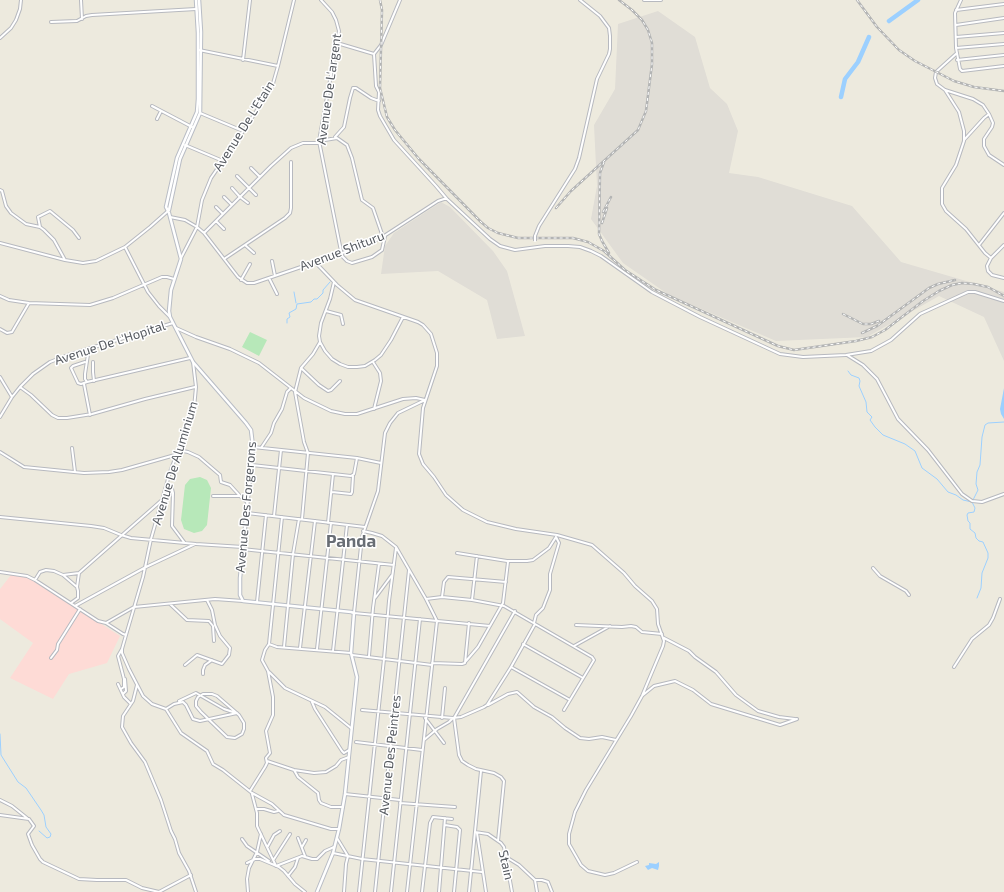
<!DOCTYPE html>
<html>
<head>
<meta charset="utf-8">
<style>
	body { margin:0 }
	canvas { display:block; background:#edeade }
</style>
</head>
<body>
<canvas width="1004" height="892"></canvas>
<script>
const ctx = document.querySelector('canvas').getContext('2d');
ctx.lineJoin = 'round';
function fillPath(path, color) { ctx.fillStyle = color; ctx.fill(path, 'evenodd'); }
const poly = rows => new Path2D(rows.map(r => 'M' + r).join(''));
function stroke(path, color, width, dash) { ctx.strokeStyle = color; ctx.lineWidth = width; ctx.lineCap = dash ? 'butt' : 'round'; ctx.setLineDash(dash || []); ctx.stroke(path); }
function write(font, color, halo, rows, align = 'center') {
  ctx.font = font + ' "Exo 2",sans-serif'; ctx.lineWidth = 3; ctx.setLineDash([]); ctx.textBaseline = 'middle'; ctx.strokeStyle = halo; ctx.fillStyle = color; for (const [text, x, y, turn = 0] of rows) {
    ctx.save(); ctx.translate(x, y); ctx.rotate((+turn || 0) * Math.PI / 180); ctx.textAlign = isNaN(turn) ? turn : align; if (halo) ctx.strokeText(text, 0, 0); ctx.fillText(text, 0, 0); ctx.restore();
  }
}
const industrial = poly([
	[658,11,695,37,710,88,727,104,738,131,729,173,758,177,852,206,901,262,1004,292,1004,361,984,317,939,296,867,337,776,341,669,295,623,263,591,219,597,186,594,125,615,89,618,24],
	[441,202,450,207,493,251,507,271,525,336,497,339,487,300,438,271,381,274,385,246,394,233]
]);
const medical = poly([
	[11,575,27,576,120,636,107,663,69,674,53,699,10,678,33,643,0,619,0,589]
]);
const green = poly([
	[250,332,267,340,259,356,242,347],
	[200,477,207,480,211,488,207,525,202,531,194,533,184,529,181,520,185,485,190,479]
]);
const water = poly([
	[1004,388,1004,419,1001,414,1000,409],
	[659,862,659,866,658,870,652,868,648,870,645,866,649,865,649,863,656,864]
]);
const stream = poly([
	[294,292,296,303],
	[287,323,287,319,290,317,289,313,296,309,297,304,311,302,314,299,317,299,323,293,323,290,330,282],
	[848,371,851,375,859,378,860,381,859,386,866,402,867,412,872,417,870,420,875,427,883,435,905,444,915,451,922,468,937,479,948,492,956,495,963,500,972,502,975,508,974,512,968,513,967,515,968,521,970,523,970,529,975,533,976,538,979,541,983,542,988,553,988,558,982,573,981,588,977,598],
	[973,500,978,490,976,484,977,472,980,465,982,437,985,425,988,423,1004,422],
	[0,734,1,755,18,782,26,788,41,810,44,815,46,827,51,834,50,837,47,838,39,831]
]);
const river = poly([
	[889,21,918,0],
	[841,97,845,79,858,62,869,37]
]);
const street = poly([
	[81,0,82,19],
	[321,0,332,12,336,20,339,31,319,141,342,256,347,261,352,263,372,257,382,250,385,236],
	[644,0,661,0],
	[961,0,955,13,956,48,960,69,962,71,1004,66],
	[956,10,1004,4],
	[51,22,77,21,86,16,92,15,196,9],
	[956,25,1004,18],
	[956,37,1004,33],
	[0,38,11,28,16,20,20,9,21,0],
	[337,43,374,54,381,45,400,0],
	[956,48,1004,44],
	[199,50,278,66],
	[957,53,936,72,935,78,937,84,945,90,973,99,983,105,989,114,993,123,992,127,984,139,984,146,989,155,1004,165],
	[374,54,376,86,379,92,378,110,380,116,394,140,436,186,447,199],
	[243,60,250,0],
	[957,60,1004,55],
	[945,90,959,112,964,131,964,141,956,165,942,188,942,204,946,211,966,229,985,253,991,258],
	[152,106,192,127],
	[200,113,243,131],
	[157,119,161,111],
	[335,137,344,127,350,98,353,88,356,88,371,98,379,101],
	[964,140,984,118,989,114],
	[319,141,337,138,347,145,352,158,362,200,373,208,383,237],
	[185,145,223,161],
	[251,168,260,177],
	[237,176,256,195],
	[232,188,240,197,248,203],
	[0,190,2,191,6,206,11,213,26,224,40,227,44,230,54,240,65,260],
	[224,197,232,205],
	[216,207,223,214],
	[170,217,185,220,197,227,204,233,238,277,247,283,254,283,351,250,381,238,438,201,444,199,447,199,490,239,500,246,515,250,545,246,568,246,580,247,591,251,601,256,652,292,700,317,780,354,803,357,846,355,871,351,891,340,920,314,968,292,975,292,1004,301],
	[216,221,224,229],
	[40,227,38,217,50,211,73,230,79,238],
	[204,233,271,166,291,148,303,143,319,143],
	[535,236,539,226,575,169,579,158,597,79,609,54,610,49,610,36,609,28,600,16,580,0],
	[0,243,65,260,83,263,96,261,125,247,150,227,168,211],
	[245,245,254,253],
	[979,245,1004,213],
	[1004,245,991,258,987,266,988,271,992,275,1004,278],
	[125,247,148,292,159,306,169,316],
	[181,258,197,227,202,200,211,178,246,127,272,87,278,66,294,0],
	[224,259,285,218,290,213,291,208,291,162],
	[272,261,275,276],
	[315,262,337,285,355,300,418,322,423,325,431,334,437,353,437,366,423,408,419,454,423,464,434,477,446,495,463,510,487,522,516,529,557,535,592,545,624,573,635,586,652,601,657,609,658,624,664,641,663,646,642,696,631,716,586,790,575,812,569,834,569,844,581,865,588,871,605,875,614,873,637,862],
	[269,278,277,294],
	[241,280,250,264],
	[334,282,330,299,321,323,319,336,320,342,325,351,332,359,340,364,348,367,357,367,365,366,375,360,381,355,391,340,403,317],
	[0,296,9,300,29,303,90,305,113,298,162,277,167,277,174,279],
	[326,311,341,315,343,324],
	[176,328,196,337,230,349,259,363,304,398,331,411,345,414,357,414,403,399,416,398,425,400],
	[0,329,7,333,12,332,29,303],
	[89,348,85,374,85,379,87,382,190,358],
	[847,355,863,365,877,379,898,419,928,450,962,494,972,501,982,502,1004,494],
	[85,362,73,366,71,368,78,383,81,384,87,382],
	[93,362,93,372,94,381],
	[373,362,380,373,381,381,374,409],
	[301,368,319,385,328,391,331,390,340,381],
	[0,377,12,397],
	[84,384,90,415],
	[20,387,31,395,52,415,58,418,67,418,92,414,145,399,195,387],
	[425,400,398,413,390,423,385,433,378,491,362,537,354,613,490,626],
	[0,417,12,397,20,387,33,374,50,362,68,355,173,323],
	[253,447,357,458,381,463],
	[72,448,75,472],
	[261,448,271,433,274,423,282,409,287,392,291,388],
	[178,450,188,452,199,457,220,475,221,482,230,485,241,497,247,502],
	[0,452,24,467,84,473,109,472,122,470,175,455],
	[252,465,351,476,354,474,357,458],
	[167,484,172,489,173,493,172,526,184,542],
	[332,492,351,494,352,492,353,476],
	[213,496,240,496],
	[247,513,365,527],
	[274,516,281,450],
	[0,517,91,526,104,528,121,535,131,538,196,544,243,547],
	[302,519,308,453,304,442,295,392,301,368,313,354,320,342],
	[328,523,333,474],
	[363,531,372,533,382,536,396,547,426,599,437,621,407,892],
	[242,549,394,565],
	[457,553,507,561,508,562,503,603,478,647,466,661],
	[508,561,527,561,533,560,549,548,556,537],
	[873,568,880,576,906,591,909,595],
	[0,572,27,576,35,580,98,621,106,623,123,634,126,635,143,577,151,539,170,472,194,408,196,387,193,362],
	[63,575,79,573,162,500],
	[35,580,40,572,46,570,54,571,63,575,77,587,78,591,78,598,71,603],
	[77,587,79,573],
	[442,597,444,582,448,577,506,582],
	[375,598,392,575],
	[426,599,442,597,472,600,504,606,592,657,594,660,564,710],
	[472,600,477,556],
	[257,602,266,515],
	[170,604,187,620,209,621,213,626,214,641],
	[75,606,146,567,195,544],
	[106,623,134,607,215,599,243,601],
	[534,623,536,615,543,608,550,590,550,574,559,543,556,537],
	[576,625,622,627,631,626,636,627,642,632,662,634],
	[126,635,122,649,122,653,129,669,143,696,152,704,166,709,181,733,207,751,213,764,223,770,252,793,272,804,284,815,331,829,339,829],
	[664,638,689,651,695,657,716,672,736,695,758,711,779,717,795,719],
	[269,644,277,647,351,653],
	[523,644,583,678],
	[574,646,610,626],
	[284,647,293,554,299,519],
	[300,648,315,521],
	[317,649,331,523],
	[333,651,347,525],
	[352,655,432,665],
	[369,656,373,608,379,564],
	[51,658,57,650,58,644,80,609],
	[432,663,462,664,465,663,469,623],
	[185,665,197,655,222,664,229,655,230,648,220,636,215,625,212,610,207,600],
	[511,667,570,700],
	[954,667,972,639,989,625,993,618,1000,599],
	[269,672,285,688,325,707,351,728],
	[203,674,203,670,205,665,212,660],
	[118,684,124,697,131,704],
	[137,685,133,701,123,716,122,727,131,743,145,762,161,800,171,831,175,839,179,853,189,871,196,892],
	[121,689,124,687,124,679,118,656,122,649],
	[123,694,126,691,125,679],
	[203,694,212,694,217,696,239,715,244,723,244,729,242,734,235,738,227,737,201,712,196,706,196,701,198,697,203,694],
	[643,695,654,686,675,681,693,690,711,704,780,725,797,719],
	[179,701,196,693,224,709,236,713],
	[312,702,315,709,342,751,344,753,349,750],
	[488,705,508,694,517,692,534,707,552,717,565,728,580,738,589,739,602,737,616,740],
	[166,709,174,704,183,702,186,705,193,719,200,721,237,713],
	[362,710,453,718,461,717,484,707,487,705,511,667,535,624],
	[425,718,444,743],
	[442,718,445,688],
	[424,740,437,729,449,722,453,718],
	[356,742,422,750],
	[267,761,294,770,314,773,326,772,336,766,341,760,349,757],
	[294,770,298,777,318,793,319,800,321,803,331,807,343,807],
	[250,791,265,767,267,763,266,758,270,753,266,731,273,715,273,697,268,671,262,660,265,650,269,644,282,517],
	[252,794,257,813,257,826,276,866],
	[345,794,400,800],
	[0,800,12,806,27,818],
	[400,803,455,807],
	[256,809,264,809,274,812,278,811],
	[0,815,29,819,34,826,28,834,32,845,40,859,43,862,79,879,97,880,126,880,142,888,159,892,191,875],
	[445,825,457,827,460,830,454,892],
	[475,832,488,834,501,843,504,847,512,892],
	[477,833,486,892],
	[298,838,305,856],
	[337,838,348,856,346,864,344,892],
	[242,839,247,846,269,861],
	[498,841,504,781,501,777,494,773,476,769,468,765,462,761,459,755,454,718,515,611],
	[268,846,274,835,280,831],
	[302,847,306,840],
	[333,853,362,859,482,872],
	[506,857,519,865,535,880,537,892],
	[274,859,290,834],
	[247,863,255,859,260,859,279,867,284,871,295,884,305,892],
	[276,866,302,856,312,859,317,859,325,851,334,847],
	[288,876,295,867,298,858],
	[535,880,542,880,548,882,552,892],
	[248,892,247,879,249,868,257,852,261,834],
	[359,892,384,659,389,601,396,548],
	[375,892,409,570],
	[391,892,420,619],
	[422,892,430,823,433,817,452,819],
	[439,892,445,818],
	[469,892,481,771]
]);
const secondary = poly([
	[196,0,198,33,198,99,197,112,177,158,166,207,169,213,181,259,171,290,169,311,170,317,193,362,246,423,251,430,253,447,240,578,240,595,243,601,351,612,354,613,351,653,357,677,345,794,339,829,333,853,317,892],
	[169,210,180,159,200,113,201,32,199,0]
]);
const rail = poly([
	[380,0,382,10,380,88,387,117,395,130,419,159,481,222,488,228,498,233,518,238,573,238,588,242,604,251,625,270,656,290,778,346,794,350,856,341,872,337,885,330,923,301,939,291,952,285,962,283,974,284,988,287,1004,296],
	[857,0,877,27,899,50,915,61,954,81,974,87,1004,91],
	[604,162,600,173,599,234,602,241,609,253],
	[556,208,571,191,638,130,646,111,652,64,652,43,648,30,642,20,632,10,619,0],
	[603,212,611,197],
	[602,223,607,208],
	[843,314,863,324,871,324,879,321],
	[862,333,877,326,929,288,938,284,955,280]
]);
const streetBridge = poly([
	[535,241,535,236]
]);
const streetNames = [
	["Avenue De L'argent",329,89,-82],
	["Avenue De L'Etain",244,126,-58],
	["Avenue Shituru",342,251,-21],
	["Avenue De L'Hopital",110,343,-18],
	["Avenue De Aluminium",175,463,-73],
	["Avenue Des Forgerons",246,507,-85],
	["Avenue Des Peintres",390,755,-84],
	["Stain",506,865,77]
];
const districtNames = [
	["Panda",351,541]
];
fillPath(industrial, '#e0ddd6');
fillPath(medical, '#fedbd6');
fillPath(green, '#b7e8b9');
fillPath(water, '#9cd0ff');
stroke(stream, '#9cd0ff', 1);
stroke(river, '#9cd0ff', 4.5);
stroke(street, '#b7b9bf', 4);
stroke(secondary, '#b9bdc5', 4.5);
stroke(street, '#fff', 2);
stroke(secondary, '#fff', 2.5);
stroke(rail, '#b3b4b4', 2.5);
stroke(rail, '#fff', 1, [3]);
stroke(streetBridge, '#b7b9bf', 4, []);
stroke(streetBridge, '#fff', 2);
write('13px', '#575b61', '#fff', streetNames);
write('bold 17px', '#686d74', '#fff', districtNames);
</script>
</body>
</html>
